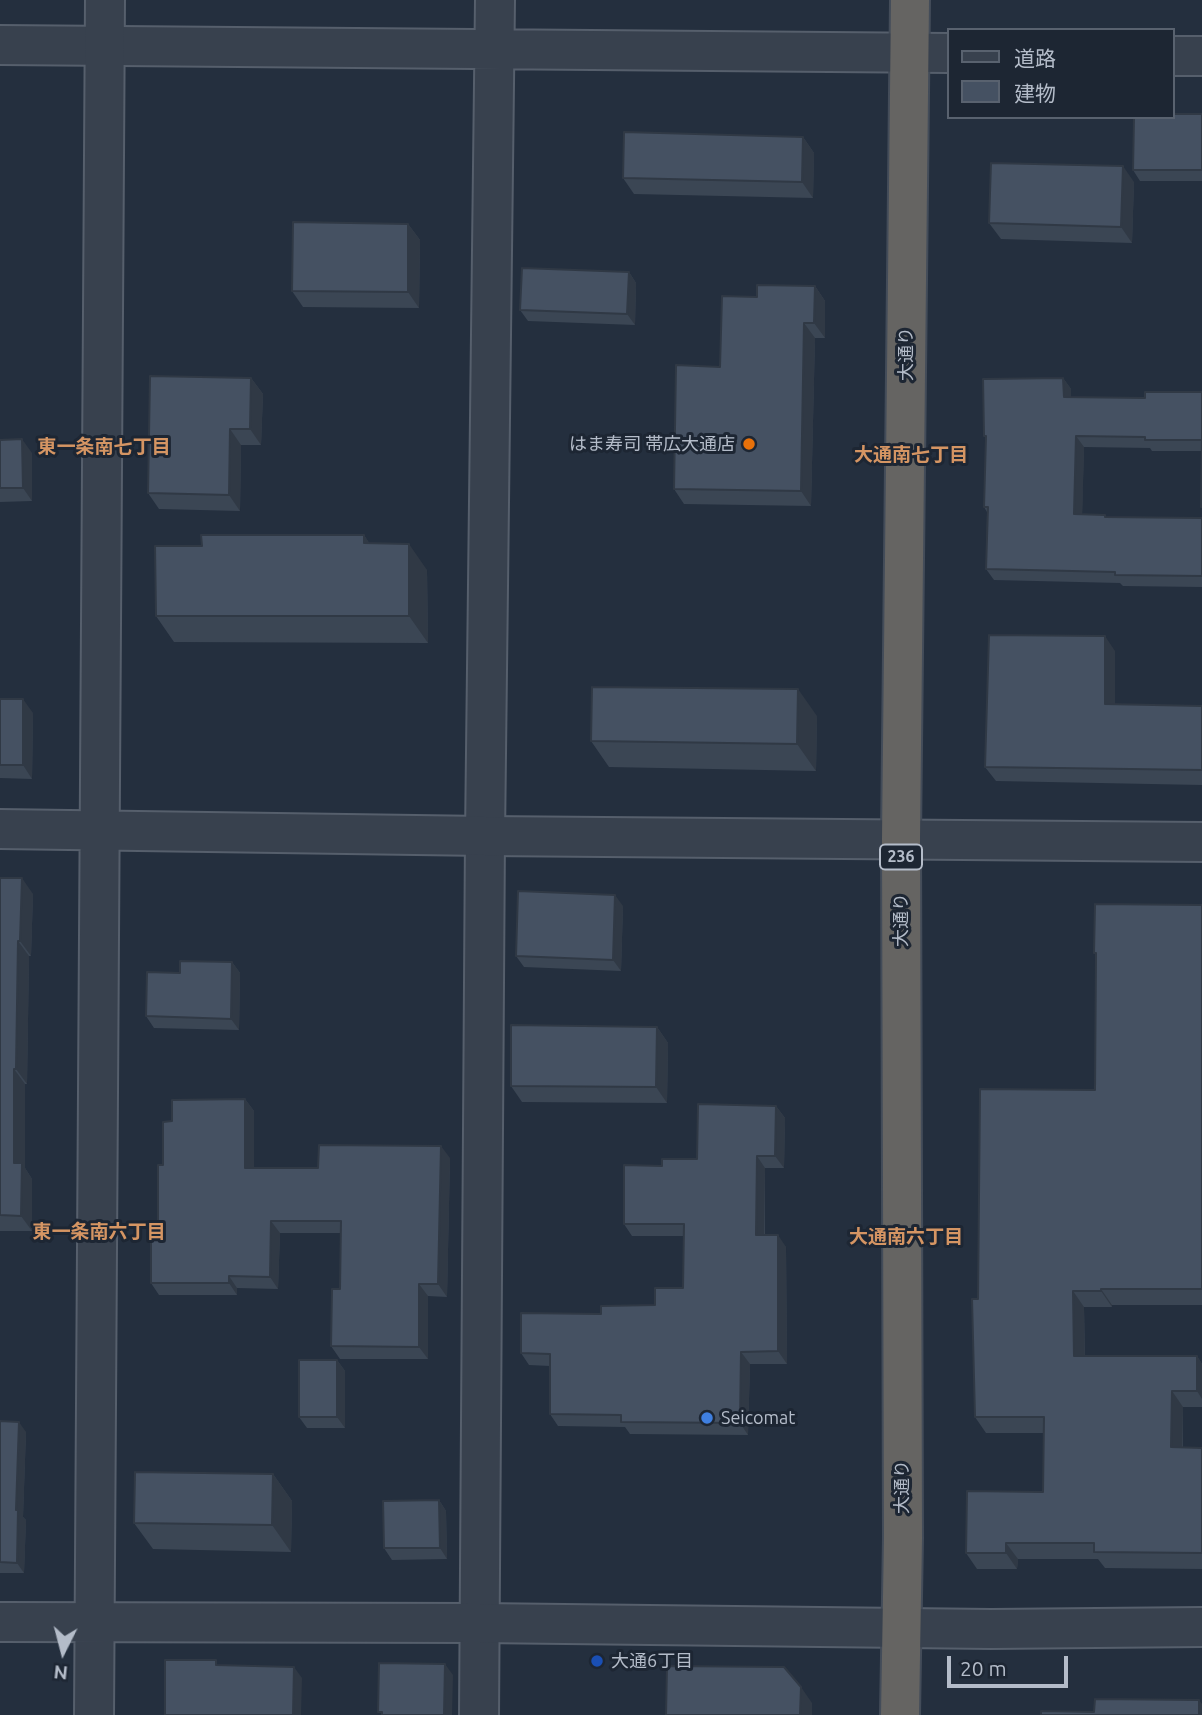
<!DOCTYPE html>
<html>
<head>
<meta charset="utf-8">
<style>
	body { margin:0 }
	#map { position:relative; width:1202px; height:1715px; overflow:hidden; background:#242f3e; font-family:Ubuntu,"Noto Sans JP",sans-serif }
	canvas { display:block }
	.legend { position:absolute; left:947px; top:28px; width:228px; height:91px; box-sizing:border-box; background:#1d2633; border:2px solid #59626f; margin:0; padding:9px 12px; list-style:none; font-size:21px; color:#b4bcc9 }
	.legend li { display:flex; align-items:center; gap:14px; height:35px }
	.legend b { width:35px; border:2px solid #59626f }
	.north { position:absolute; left:28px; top:1617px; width:70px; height:70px; -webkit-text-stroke:5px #1d2633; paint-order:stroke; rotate:186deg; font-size:19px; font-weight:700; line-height:28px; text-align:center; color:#b4bcc9 }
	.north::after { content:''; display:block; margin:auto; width:24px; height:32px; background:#b4bcc9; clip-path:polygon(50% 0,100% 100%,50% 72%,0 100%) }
	.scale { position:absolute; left:947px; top:1656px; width:121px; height:32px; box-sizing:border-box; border:4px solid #b4bcc9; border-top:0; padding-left:9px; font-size:21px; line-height:24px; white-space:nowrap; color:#b4bcc9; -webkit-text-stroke:5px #1d2633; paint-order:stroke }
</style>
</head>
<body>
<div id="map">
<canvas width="1202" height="1715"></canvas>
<ul class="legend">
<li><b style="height:9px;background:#38414e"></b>道路</li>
<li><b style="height:19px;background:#455162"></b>建物</li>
</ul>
<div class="north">N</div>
<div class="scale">20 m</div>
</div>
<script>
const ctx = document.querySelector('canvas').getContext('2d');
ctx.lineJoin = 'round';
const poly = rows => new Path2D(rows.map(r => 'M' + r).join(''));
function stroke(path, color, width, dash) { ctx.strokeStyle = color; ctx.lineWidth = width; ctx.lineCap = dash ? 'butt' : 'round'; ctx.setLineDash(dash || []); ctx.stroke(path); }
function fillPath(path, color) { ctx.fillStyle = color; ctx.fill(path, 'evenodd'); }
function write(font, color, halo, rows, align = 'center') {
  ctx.font = font + ' Ubuntu,"Noto Sans JP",sans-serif'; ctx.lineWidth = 6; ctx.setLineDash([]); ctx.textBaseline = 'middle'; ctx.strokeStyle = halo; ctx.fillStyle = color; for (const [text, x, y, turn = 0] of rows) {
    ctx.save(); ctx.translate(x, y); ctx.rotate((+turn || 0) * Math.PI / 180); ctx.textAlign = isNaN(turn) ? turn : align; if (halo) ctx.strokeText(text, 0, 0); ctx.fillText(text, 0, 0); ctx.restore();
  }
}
const minor = poly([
	[0,45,948,53],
	[1172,56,1202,56],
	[479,1715,485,836,495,0]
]);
const tertiary = poly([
	[0,829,485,836,1202,842],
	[0,1622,480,1623,991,1629,1202,1627],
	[94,1715,105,0]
]);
const trunk = poly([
	[900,1715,903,1538,901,839,910,0]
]);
const wall = poly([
	[1173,112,1174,114,1202,114,1202,181,1140,181,1133,170],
	[803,137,814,153,813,198,634,194,623,178],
	[1134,182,1132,243,1001,239,989,223],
	[408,224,420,240,419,308,303,307,292,291],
	[629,272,636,283,635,325,528,321,520,310],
	[815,286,825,301,825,338,815,338,811,506,684,504,674,489,720,367,757,297],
	[251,378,263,394,261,445,241,445,240,511,159,509,148,493],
	[1063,378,1071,389,1071,397,1145,398,1202,392,1202,508,1201,507,1201,451,1152,451,1150,448,1084,447,1082,514,1107,517,1202,518,1202,587,1123,586,1120,583,994,580,986,569,987,512,984,507,986,439,984,436],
	[0,440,32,453,32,501,0,502],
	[364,535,369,543,427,570,428,643,174,642,156,616,202,546],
	[1115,651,1115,705,1202,706,1202,785,996,781,985,767],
	[0,699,33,713,32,779,0,778],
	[817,716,816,771,609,767,591,741],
	[0,878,33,894,31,956,29,956,27,1084,25,1084,25,1168,32,1179,32,1231,0,1231],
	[1202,905,1202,1305,1112,1305,1112,1307,1084,1307,1085,1356,1197,1356,1202,1364,1202,1407,1183,1407,1183,1447,1202,1448,1202,1569,1105,1568,1098,1559,1018,1559,1017,1569,977,1569,966,1553,1043,1492,1044,1433,986,1433,975,1417,978,1299,1095,1090,1096,956,1094,953],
	[623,906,621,971,524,967,516,956],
	[232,962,240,973,239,1030,154,1028,146,1016],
	[657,1027,668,1043,667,1103,522,1102,511,1086],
	[245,1099,254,1111,254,1168,318,1168,450,1158,447,1297,428,1296,428,1359,340,1359,331,1346,340,1289,341,1233,280,1233,278,1289,237,1288,237,1295,159,1295,151,1283,158,1239,163,1165,172,1121],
	[776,1106,785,1118,784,1168,765,1168,765,1235,786,1247,787,1364,750,1364,748,1435,630,1434,625,1427,558,1426,550,1414,550,1366,529,1365,521,1353,601,1314,655,1305,683,1288,684,1236,632,1236,624,1224,662,1166,697,1159],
	[337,1360,345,1371,345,1428,307,1428,299,1417],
	[0,1421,26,1432,23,1517,26,1520,24,1573,0,1573],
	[273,1474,292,1501,291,1552,153,1549,134,1523],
	[439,1500,446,1511,447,1559,392,1560,384,1548]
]);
const shadedWall = poly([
	[803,137,814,153,813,198,802,182],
	[1123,166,1134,182,1132,243,1121,227],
	[408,224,420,240,419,308,408,292],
	[629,272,636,283,635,325,627,314],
	[815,286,825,301,825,338,814,323],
	[804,323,815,338,811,506,801,491],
	[251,378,263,394,261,445,250,429],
	[1063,378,1071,389,1071,408,1064,397],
	[230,429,241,445,240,511,229,495],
	[1076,436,1084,447,1082,525,1074,514],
	[22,439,32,453,32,501,23,488],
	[364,535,382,562,364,543],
	[409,544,427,570,428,643,409,616],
	[1105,636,1115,651,1115,719,1105,704],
	[798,689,817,716,816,771,797,744],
	[23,699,33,713,32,779,23,765],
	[22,878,33,894,31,956,20,941],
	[615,895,623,906,621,971,613,960],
	[18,941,29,956,27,1084,16,1069],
	[232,962,240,973,239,1030,231,1019],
	[657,1027,668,1043,667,1103,656,1087],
	[14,1069,25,1084,25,1168,32,1179,32,1231,21,1216,14,1163],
	[245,1099,254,1111,254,1180,245,1168],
	[776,1106,785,1118,784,1168,775,1156],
	[441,1146,450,1158,447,1297,438,1284],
	[757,1156,765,1168,764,1247,756,1235],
	[271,1221,280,1233,278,1289,270,1277],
	[778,1235,786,1247,787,1364,778,1351],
	[229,1276,237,1288,237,1295,229,1283],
	[419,1284,428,1296,428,1359,419,1347],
	[1101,1289,1112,1305,1112,1307,1101,1291],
	[1073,1291,1084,1307,1085,1372,1074,1356],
	[741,1352,750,1364,748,1435,740,1423],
	[1197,1356,1202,1364,1202,1399,1197,1391],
	[337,1360,345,1371,345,1428,337,1417],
	[1172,1391,1183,1407,1182,1463,1171,1447],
	[19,1422,26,1432,23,1517,26,1520,24,1573,17,1563,16,1510],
	[273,1474,292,1501,291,1552,272,1525],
	[439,1500,446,1511,447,1559,440,1548],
	[1006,1543,1018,1559,1017,1569,1006,1553],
	[445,1664,453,1675,452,1715,444,1715],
	[294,1667,302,1678,301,1715,293,1715],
	[801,1687,812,1703,812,1715,800,1715],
	[1199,1700,1202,1704,1202,1715,1199,1715]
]);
const building = poly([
	[1172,112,1173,114,1202,114,1202,170,1133,170,1134,117,1172,117,1172,112],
	[624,132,803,137,802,182,623,178,624,132],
	[991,163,1123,166,1121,227,989,223,991,163],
	[293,222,408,224,408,292,292,291,293,222],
	[522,268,629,272,627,314,520,310,522,268],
	[757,285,815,286,814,323,804,323,801,491,674,489,676,365,720,367,722,296,757,297,757,285],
	[150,376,251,378,250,429,230,429,229,495,148,493,150,376],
	[1063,378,1064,397,1145,398,1145,392,1202,392,1202,507,1201,507,1202,440,1145,440,1145,437,1076,436,1074,514,1105,515,1105,517,1202,518,1202,576,1115,575,1115,572,986,569,988,507,984,507,986,436,984,436,983,379,1063,378],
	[22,439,23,488,0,488,0,440,22,439],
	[201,535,364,535,364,543,409,544,409,616,156,616,155,546,202,546,201,535],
	[989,635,1105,636,1105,704,1202,706,1202,770,985,767,989,635],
	[592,687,798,689,797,744,591,741,592,687],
	[0,699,23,699,23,765,0,765,0,699],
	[0,878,22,878,20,941,18,941,16,1069,14,1069,14,1163,22,1163,21,1216,0,1215,0,878],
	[518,891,615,895,613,960,516,956,518,891],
	[1095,904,1202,905,1202,1289,1101,1289,1101,1291,1073,1291,1074,1356,1197,1356,1197,1391,1172,1391,1171,1447,1202,1448,1202,1553,1094,1552,1094,1543,1006,1543,1006,1553,966,1553,967,1491,1043,1492,1044,1417,975,1417,972,1299,978,1299,980,1089,1095,1090,1096,953,1094,953,1095,904],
	[180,961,232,962,231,1019,146,1016,147,972,180,973,180,961],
	[511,1025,657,1027,656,1087,511,1086,511,1025],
	[245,1099,245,1168,318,1168,319,1145,441,1146,438,1284,419,1284,419,1347,331,1346,332,1289,340,1289,341,1221,271,1221,270,1277,229,1276,229,1283,151,1283,151,1239,158,1239,158,1165,163,1165,163,1122,172,1121,172,1100,245,1099],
	[698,1104,776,1106,775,1156,757,1156,756,1235,778,1235,778,1351,741,1352,740,1423,621,1422,621,1415,550,1414,550,1354,521,1353,521,1313,601,1314,601,1306,655,1305,655,1288,683,1288,684,1224,624,1224,624,1165,662,1166,662,1159,697,1159,698,1104],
	[299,1360,337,1360,337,1417,299,1417,299,1360],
	[0,1421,19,1422,16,1510,18,1510,17,1563,0,1562,0,1421],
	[135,1472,273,1474,272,1525,134,1523,135,1472],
	[439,1500,440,1548,384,1548,383,1501,439,1500],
	[165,1660,216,1660,216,1665,294,1667,293,1715,165,1715,165,1660],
	[379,1663,445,1664,444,1715,382,1715,382,1712,378,1712,379,1663],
	[667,1666,784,1667,801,1687,800,1715,666,1715,667,1666],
	[1095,1699,1199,1700,1199,1715,1041,1715,1041,1711,1094,1712,1095,1699]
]);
const markers = [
	[749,444,7,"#e8710a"],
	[707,1418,7,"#3f7fe0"],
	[597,1661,7,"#1a4fb4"]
];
const shields = [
	[901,857,42]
];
const shieldNames = [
	["236",901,857]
];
const streetNames = [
	["大通り",906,354,-90],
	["大通り",901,920,-90],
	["大通り",902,1487,-90]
];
const poiNames = [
	["はま寿司 帯広大通店",735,444,"right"],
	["Seicomat",721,1418],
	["大通6丁目",611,1661]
];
const neighbourhoodNames = [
	["東一条南七丁目",104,447],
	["大通南七丁目",911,455],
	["東一条南六丁目",99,1232],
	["大通南六丁目",906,1237]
];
stroke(minor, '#565f6c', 42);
stroke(tertiary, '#565f6c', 42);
stroke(trunk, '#434c59', 42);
stroke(minor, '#38414e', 38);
stroke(tertiary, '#38414e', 38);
stroke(trunk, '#656462', 38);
fillPath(wall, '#3b4654');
fillPath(shadedWall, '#303945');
fillPath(building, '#455162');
stroke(building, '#303945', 2);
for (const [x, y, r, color] of markers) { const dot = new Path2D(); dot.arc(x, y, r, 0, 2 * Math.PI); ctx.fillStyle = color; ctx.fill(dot); stroke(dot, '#1d2633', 2.5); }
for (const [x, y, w] of shields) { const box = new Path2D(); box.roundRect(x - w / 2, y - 12.5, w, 25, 5); ctx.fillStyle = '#1d2633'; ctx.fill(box); stroke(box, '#b4bcc9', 2); }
write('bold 16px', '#b4bcc9', null, shieldNames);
write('18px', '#b4bcc9', '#1d2633', streetNames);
write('18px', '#b4bcc9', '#1d2633', poiNames, 'left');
write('bold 19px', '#d59563', '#1d2633', neighbourhoodNames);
</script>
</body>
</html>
